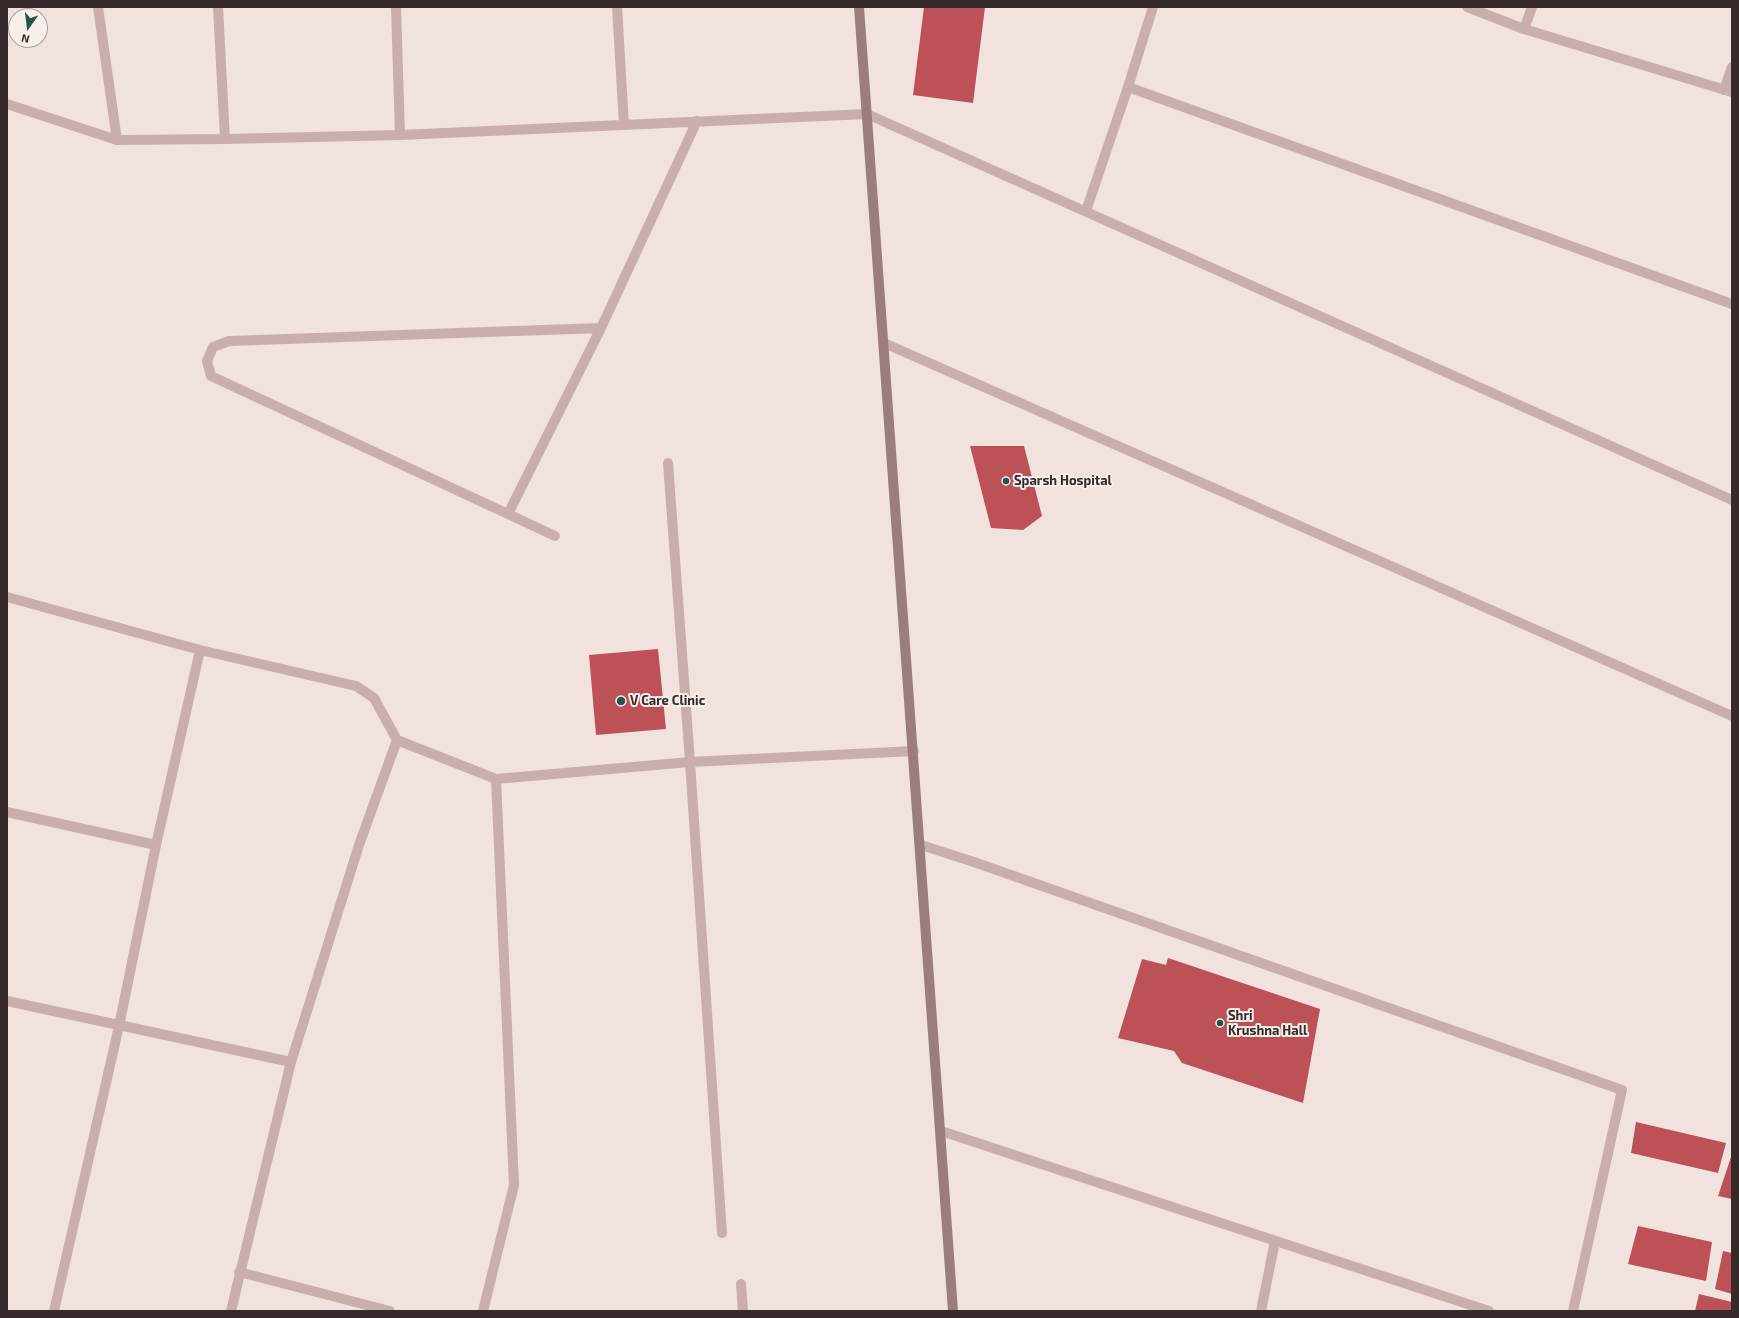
<!DOCTYPE html>
<html>
<head>
<meta charset="utf-8">
<style>
	body { margin:0 }
	#map { position:relative; width:1739px; height:1318px; overflow:hidden; background:#f1e2de; font-family:"Exo 2",sans-serif }
	canvas { display:block }
	.frame { position:absolute; inset:0; border:8px solid #362a2a; pointer-events:none }
	.north { position:absolute; left:8px; top:8px; width:40px; height:40px; box-sizing:border-box; background:#f8eeea; border:1px solid #aaa09d; border-radius:50%; rotate:194deg; font-size:11px; font-weight:700; line-height:16px; text-align:center; color:#362a2a }
	.north::after { content:''; display:block; margin:auto; width:14px; height:18px; background:#225449; clip-path:polygon(50% 0,100% 100%,50% 72%,0 100%) }
</style>
</head>
<body>
<div id="map">
<canvas width="1739" height="1318"></canvas>
<div class="frame"></div>
<div class="north">N</div>
</div>
<script>
const ctx = document.querySelector('canvas').getContext('2d');
ctx.lineJoin = 'round';
function fillPath(path, color) { ctx.fillStyle = color; ctx.fill(path, 'evenodd'); }
const poly = rows => new Path2D(rows.map(r => 'M' + r).join(''));
function stroke(path, color, width, dash) { ctx.strokeStyle = color; ctx.lineWidth = width; ctx.lineCap = dash ? 'butt' : 'round'; ctx.setLineDash(dash || []); ctx.stroke(path); }
function write(font, color, halo, rows, align = 'center') {
  ctx.font = font + ' "Exo 2",sans-serif'; ctx.lineWidth = 4; ctx.setLineDash([]); ctx.textBaseline = 'middle'; ctx.strokeStyle = halo; ctx.fillStyle = color; for (const [text, x, y, turn = 0] of rows) {
    ctx.save(); ctx.translate(x, y); ctx.rotate((+turn || 0) * Math.PI / 180); ctx.textAlign = isNaN(turn) ? turn : align; if (halo) ctx.strokeText(text, 0, 0); ctx.fillText(text, 0, 0); ctx.restore();
  }
}
const building = poly([
	[924,7,985,7,973,103,913,95],
	[970,446,1024,446,1042,516,1023,530,991,528],
	[658,649,666,729,596,735,589,655],
	[1168,958,1320,1009,1303,1103,1182,1063,1174,1051,1118,1038,1142,959,1166,965],
	[1636,1122,1726,1143,1718,1173,1631,1153],
	[1731,1157,1732,1157,1732,1199,1718,1196],
	[1638,1226,1712,1242,1706,1281,1628,1264],
	[1723,1251,1732,1253,1732,1294,1715,1289],
	[1699,1294,1732,1302,1732,1311,1695,1311]
]);
const street = poly([
	[98,7,117,140,225,139,400,135,396,7],
	[218,7,225,139],
	[617,7,624,125],
	[1153,7,1128,87,1732,304],
	[1467,7,1524,29,1732,92],
	[1524,29,1532,7],
	[1724,90,1732,67],
	[7,104,117,140],
	[400,135,867,114,1732,500],
	[1086,211,1128,87],
	[601,328,229,341,213,347,207,361,211,376,508,514,601,328,697,121],
	[884,343,1732,716],
	[668,463,690,762,722,1233],
	[508,514,555,536],
	[7,597,200,650,356,686,374,698,397,740],
	[7,812,156,845],
	[921,845,974,862,1622,1090,1573,1311],
	[7,1001,291,1062],
	[941,1131,1489,1311],
	[239,1272,390,1311],
	[741,1284,743,1311],
	[54,1311,119,1026,156,845,200,650],
	[231,1311,291,1062,359,845,397,740,496,779,690,762,914,751],
	[483,1311,514,1185,496,779],
	[1261,1311,1275,1241]
]);
const secondary = poly([
	[859,7,953,1311]
]);
const markers = [
	[1006,481,4,"#225449"],
	[621,701,5,"#225449"],
	[1220,1023,4,"#225449"]
];
const poiNames = [
	["Sparsh Hospital",1014,481],
	["V Care Clinic",630,701],
	["Shri",1228,1016],
	["Krushna Hall",1228,1031]
];
fillPath(building, '#bc5157');
stroke(street, '#c8afab', 10);
stroke(secondary, '#9b7e7c', 10);
for (const [x, y, r, color] of markers) { const dot = new Path2D(); dot.arc(x, y, r, 0, 2 * Math.PI); ctx.fillStyle = color; ctx.fill(dot); stroke(dot, '#f8eeea', 1.5); }
write('bold 13px', '#362a2a', '#f8eeea', poiNames, 'left');
</script>
</body>
</html>
